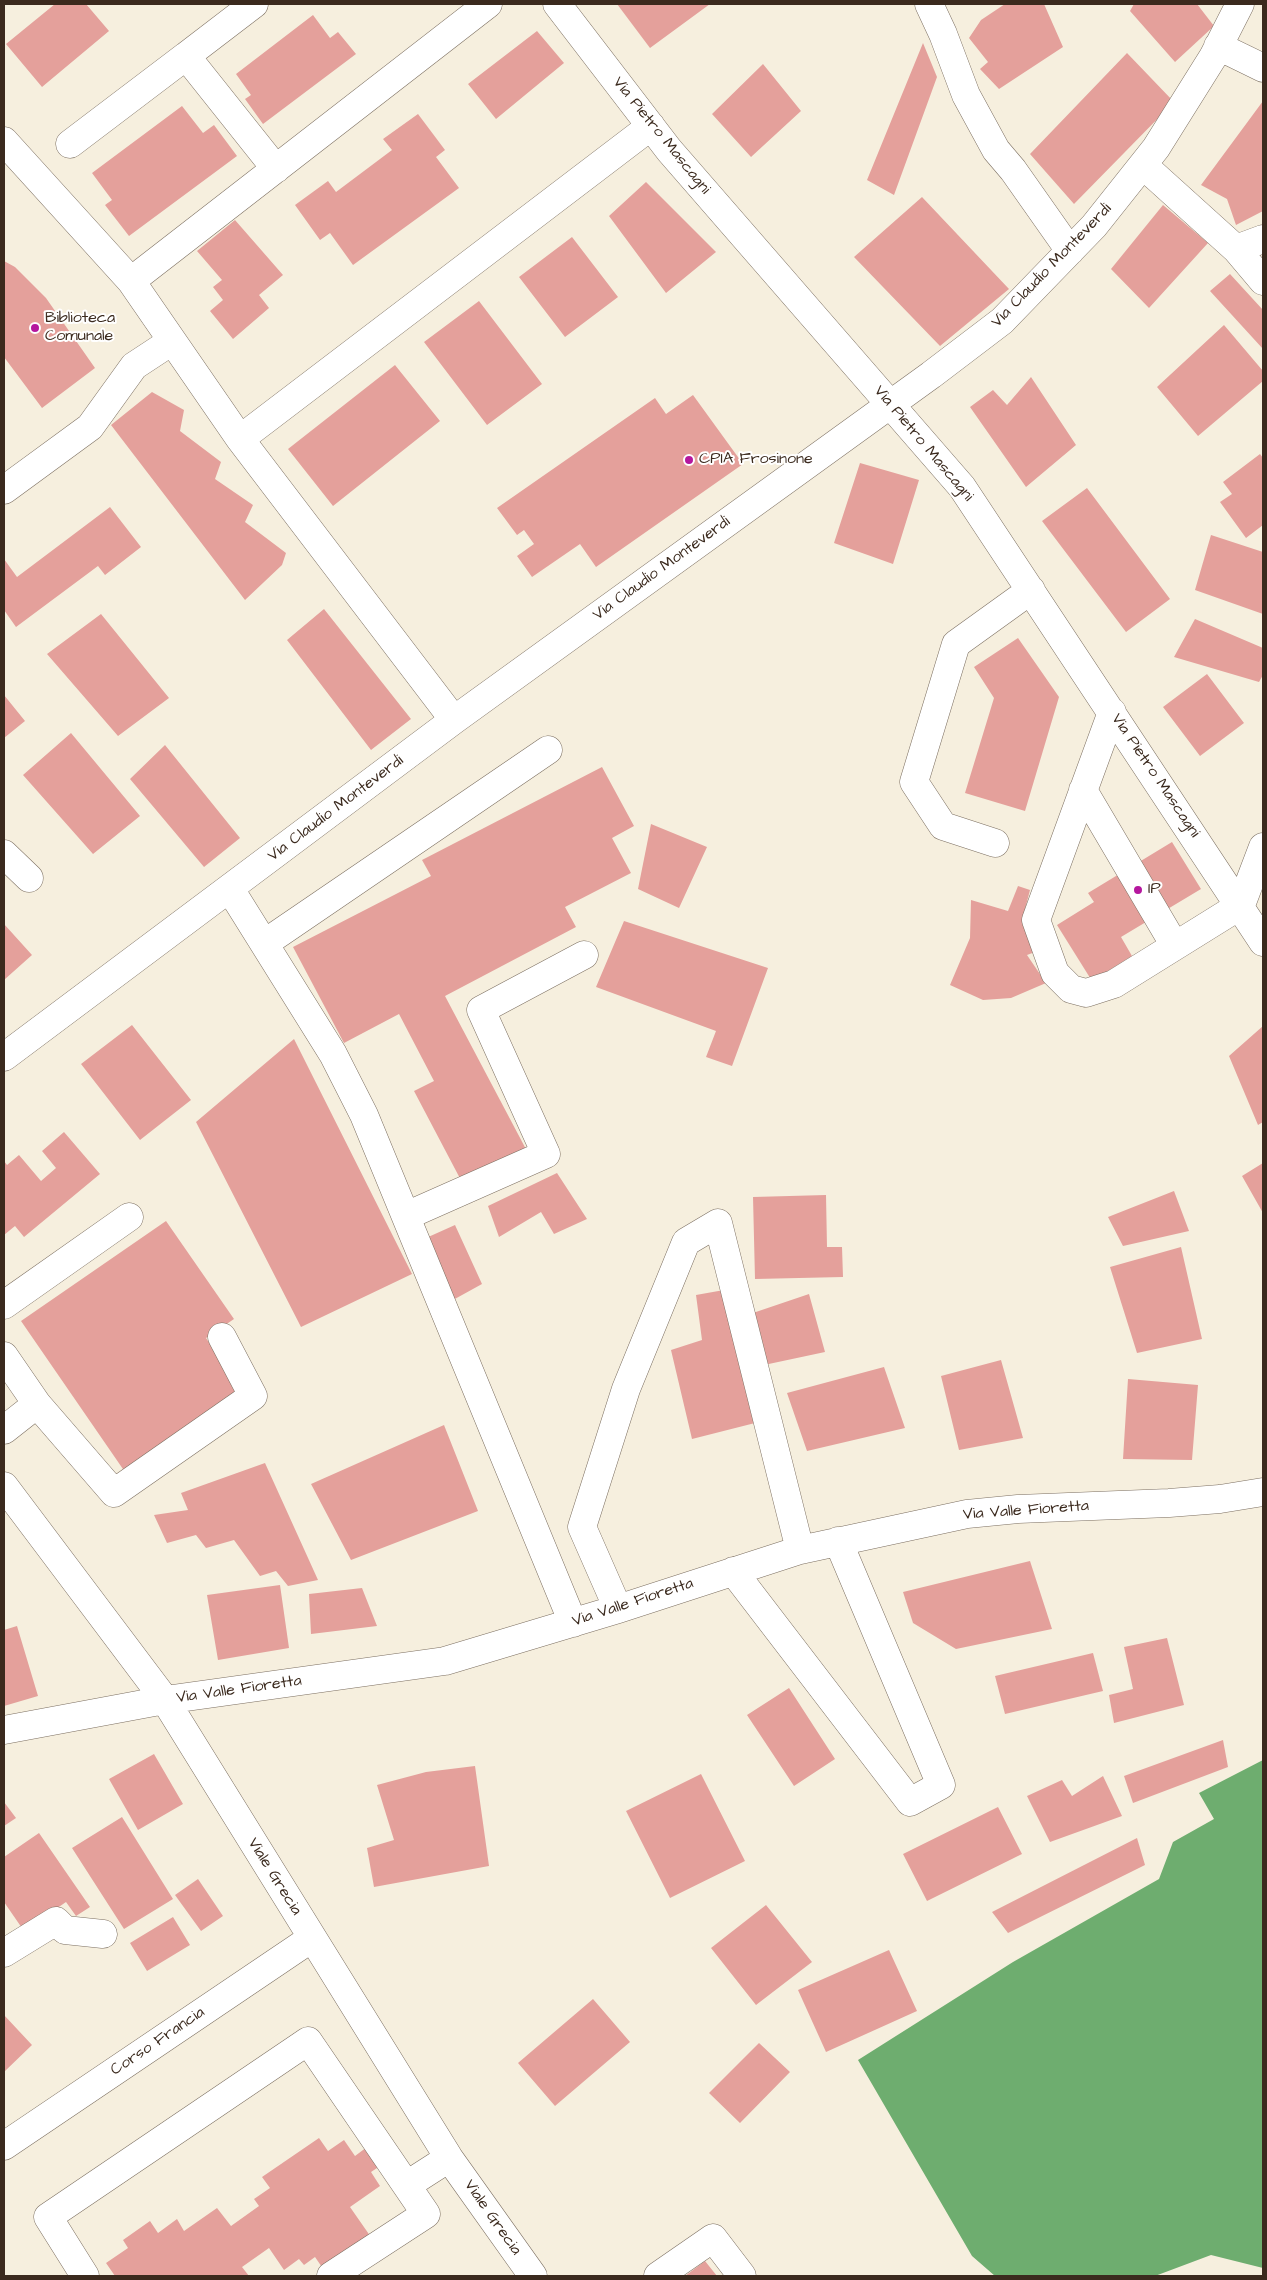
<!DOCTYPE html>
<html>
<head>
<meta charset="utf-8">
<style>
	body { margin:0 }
	#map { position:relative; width:1267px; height:2280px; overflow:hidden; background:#f6efde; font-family:"Architects Daughter",sans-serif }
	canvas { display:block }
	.frame { position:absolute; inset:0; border:5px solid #3b2a1e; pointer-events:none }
</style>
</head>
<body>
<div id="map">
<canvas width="1267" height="2280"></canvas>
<div class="frame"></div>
</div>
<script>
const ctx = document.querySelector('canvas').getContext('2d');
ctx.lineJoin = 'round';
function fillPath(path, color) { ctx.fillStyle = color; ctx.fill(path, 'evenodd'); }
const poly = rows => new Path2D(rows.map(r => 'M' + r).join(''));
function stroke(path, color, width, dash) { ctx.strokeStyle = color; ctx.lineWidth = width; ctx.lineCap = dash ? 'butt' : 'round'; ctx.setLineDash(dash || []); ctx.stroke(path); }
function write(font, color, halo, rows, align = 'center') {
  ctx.font = font + ' "Architects Daughter",sans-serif'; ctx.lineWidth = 4; ctx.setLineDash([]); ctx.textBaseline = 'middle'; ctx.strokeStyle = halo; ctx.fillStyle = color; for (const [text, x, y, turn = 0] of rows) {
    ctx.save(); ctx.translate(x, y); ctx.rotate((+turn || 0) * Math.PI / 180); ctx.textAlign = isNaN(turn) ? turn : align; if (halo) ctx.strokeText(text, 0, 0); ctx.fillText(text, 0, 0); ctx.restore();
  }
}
const forest = poly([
	[1263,1760,1263,2268,1211,2255,1155,2276,995,2276,972,2256,858,2060,1013,1962,1159,1879,1173,1842,1214,1819,1199,1793]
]);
const building = poly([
	[55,4,86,4,109,31,42,87,6,44],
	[617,4,710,4,650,48],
	[1005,4,1044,4,1063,47,999,89,980,69,988,62,969,38,981,20],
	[1134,4,1197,4,1214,26,1175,62,1130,11],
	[313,15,330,38,338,32,356,54,263,124,245,99,251,95,236,74],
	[537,31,564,63,496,119,468,84],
	[923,43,937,77,894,195,867,180],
	[1127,53,1174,102,1074,204,1030,154],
	[763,64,801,111,751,157,712,114],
	[1263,101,1263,211,1236,225,1227,199,1201,185],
	[182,106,203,133,214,125,237,156,129,236,105,205,112,200,92,173],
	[418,114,445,150,436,157,459,188,353,265,330,233,320,240,295,205,328,181,336,192,392,150,383,139],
	[646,182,716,252,666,293,609,216],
	[922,197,1009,289,940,346,854,257],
	[1163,205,1208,243,1149,308,1111,269],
	[235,220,283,275,259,295,269,308,233,339,210,311,223,300,213,287,222,280,197,251],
	[572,237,618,297,565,337,519,277],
	[4,261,15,267,46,298,95,368,42,408,4,357],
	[1230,274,1263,310,1263,349,1210,291],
	[479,301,542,384,487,425,424,342],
	[1224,325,1263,371,1263,381,1198,436,1157,387],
	[395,365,440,421,333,506,288,449],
	[1031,377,1076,445,1026,487,970,407,993,390,1007,405],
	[152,392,184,410,180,431,221,462,215,479,253,505,245,522,286,553,282,565,245,600,111,425],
	[693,395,743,464,596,567,580,544,532,577,517,556,534,544,524,530,517,535,497,508,655,398,666,414],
	[1260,454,1263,458,1263,525,1246,538,1220,502,1232,494,1223,482],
	[860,463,919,480,893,564,834,543],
	[1087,488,1170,599,1126,632,1042,521],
	[110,507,141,547,105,575,98,566,16,627,4,610,4,559,17,577],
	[1211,535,1263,552,1263,614,1195,590],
	[324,609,411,719,371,750,287,640],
	[101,614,169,698,118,736,47,654],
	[1195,619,1263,648,1263,675,1259,682,1174,657],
	[1018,638,1059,697,1025,811,965,793,994,698,974,667],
	[1207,674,1244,723,1200,756,1163,707],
	[4,695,25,721,4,738],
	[71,733,140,816,93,854,23,775],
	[165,745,240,838,204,867,130,779],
	[602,767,634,826,612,838,631,873,565,907,576,927,445,996,528,1153,464,1186,414,1091,434,1081,399,1014,344,1043,293,947,431,876,422,860],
	[651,824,707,847,679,908,638,889],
	[1172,842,1201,889,1121,937,1132,956,1092,981,1057,925,1094,902,1088,893],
	[1018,886,1030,890,1022,921,1035,952,1027,955,1046,983,1011,998,983,1000,950,985,970,938,971,900,1008,911],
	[624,921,768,968,732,1066,706,1057,716,1031,596,987],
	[4,924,32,955,4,980],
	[132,1025,191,1100,140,1140,81,1064],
	[1263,1026,1263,1122,1258,1125,1229,1056],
	[294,1039,412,1274,301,1327,196,1122],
	[64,1132,100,1174,24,1237,15,1226,4,1235,4,1161,7,1165,19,1155,41,1181,56,1168,42,1151],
	[1263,1163,1263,1213,1242,1176],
	[557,1173,587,1219,554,1234,541,1212,499,1237,488,1206],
	[1174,1191,1189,1231,1123,1246,1108,1217],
	[826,1195,827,1247,842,1247,843,1277,755,1279,753,1197],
	[166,1221,234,1319,206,1338,243,1392,125,1472,21,1321],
	[455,1225,482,1284,453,1300,426,1238],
	[1181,1247,1202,1339,1137,1353,1110,1267],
	[724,1290,755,1423,692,1439,671,1350,702,1340,696,1295],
	[809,1294,825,1352,764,1365,747,1315],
	[1001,1360,1023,1438,959,1450,941,1376],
	[884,1367,905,1428,807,1451,787,1393],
	[1128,1379,1198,1385,1192,1460,1123,1459],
	[444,1425,478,1511,351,1560,311,1484],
	[265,1463,318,1580,288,1586,276,1571,260,1576,234,1540,206,1548,196,1535,167,1543,154,1515,188,1510,181,1493],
	[1030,1561,1052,1629,956,1649,913,1623,903,1592],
	[280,1585,289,1648,218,1660,207,1595],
	[362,1588,377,1626,311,1634,309,1594],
	[17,1626,38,1696,4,1706,4,1630],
	[1167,1638,1184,1705,1114,1723,1109,1695,1133,1689,1124,1647],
	[1093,1653,1103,1691,1005,1714,995,1676],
	[789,1688,835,1759,794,1786,747,1715],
	[1223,1740,1228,1767,1133,1803,1124,1776],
	[154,1754,183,1804,138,1830,109,1779],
	[475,1766,489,1866,374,1887,367,1848,394,1840,377,1785,426,1772],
	[701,1774,745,1861,670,1898,626,1811],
	[1103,1776,1122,1816,1050,1842,1027,1796,1062,1780,1072,1796],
	[4,1802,16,1818,4,1826],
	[998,1807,1022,1854,927,1901,903,1854],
	[122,1817,173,1899,124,1929,72,1848],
	[39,1833,90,1907,76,1916,66,1902,24,1931,4,1902,4,1857],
	[1137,1838,1145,1865,1008,1933,992,1912],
	[198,1879,223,1916,201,1931,175,1895],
	[766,1905,812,1962,756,2005,711,1948],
	[173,1917,190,1945,147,1971,130,1943],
	[889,1950,917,2011,826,2052,798,1990],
	[593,1999,630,2042,555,2106,518,2063],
	[4,2015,32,2045,4,2072],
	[759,2043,790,2072,740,2123,709,2093],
	[319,2138,328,2151,344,2140,355,2156,367,2147,380,2166,371,2172,380,2186,350,2207,373,2240,326,2273,315,2257,304,2265,299,2259,284,2270,269,2248,242,2267,249,2276,115,2276,106,2263,128,2248,123,2240,150,2221,158,2233,177,2219,184,2231,217,2208,231,2226,259,2206,254,2199,270,2188,262,2177],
	[705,2261,717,2276,685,2276]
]);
const minor = poly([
	[557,4,669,150,962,487,1263,942],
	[929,4,943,34,966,95,996,150,1013,170,1070,251],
	[1218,46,1263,68],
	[186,56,254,4],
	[4,141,131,281,240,439,454,720],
	[70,144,186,56,276,169],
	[1143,165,1236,249],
	[1263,239,1236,249,1263,281],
	[131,281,488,4],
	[240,439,651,126],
	[4,490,90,427,134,366,172,341],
	[1112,712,1036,920,1055,973,1071,989,1086,993,1114,984,1241,905,1263,847],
	[1083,790,1175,946],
	[995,843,943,826,914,782,956,644,1031,590],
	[4,854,29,878],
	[230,889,333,1054,364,1115,573,1623],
	[265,943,548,750],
	[4,1057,454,720,931,375,1002,321,1094,226,1156,148,1213,57,1240,4],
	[406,1216,546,1154,481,1010,584,955],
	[4,1305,129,1217],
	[4,1356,37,1404,4,1430],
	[37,1404,114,1493,253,1396,222,1337],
	[4,1486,165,1700,449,2158,533,2276],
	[733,1571,910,1802,941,1785,838,1541],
	[618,1609,582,1527,626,1389,686,1242,718,1223,800,1550],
	[4,1730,165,1700,445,1661,618,1609,800,1550,967,1514,1018,1509,1169,1503,1220,1499,1263,1492],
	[4,1953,56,1921,65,1930,103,1934],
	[4,2146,312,1938],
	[407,2185,449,2158],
	[85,2276,48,2217,308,2041,426,2214,331,2276],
	[658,2276,713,2238,742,2276]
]);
const markers = [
	[35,328,5,"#b5179e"],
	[689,460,5,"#b5179e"],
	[1138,890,5,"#b5179e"]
];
const streetNames = [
	["Via Pietro Mascagni",661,136,51],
	["Via Claudio Monteverdi",1052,266,-46],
	["Via Pietro Mascagni",923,444,50],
	["Via Claudio Monteverdi",662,569,-36],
	["Via Pietro Mascagni",1155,776,56],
	["Via Claudio Monteverdi",336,809,-37],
	["Via Valle Fioretta",1026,1511,-4],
	["Via Valle Fioretta",633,1603,-18],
	["Via Valle Fioretta",239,1690,-8],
	["Viale Grecia",274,1877,58],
	["Corso Francia",158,2042,-34],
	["Viale Grecia",492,2218,55]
];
const poiNames = [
	["Biblioteca",45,319],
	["Comunale",45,337],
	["CPIA Frosinone",699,460],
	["IP",1148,890]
];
fillPath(forest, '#6ead6f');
fillPath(building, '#e4a09b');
stroke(minor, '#7c6f61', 29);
stroke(minor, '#fff', 28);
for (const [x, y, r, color] of markers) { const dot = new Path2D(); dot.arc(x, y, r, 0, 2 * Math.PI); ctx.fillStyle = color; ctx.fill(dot); stroke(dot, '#fff', 2); }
write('16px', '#3b2a1e', '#fff', streetNames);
write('16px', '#3b2a1e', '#fff', poiNames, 'left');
</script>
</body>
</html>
